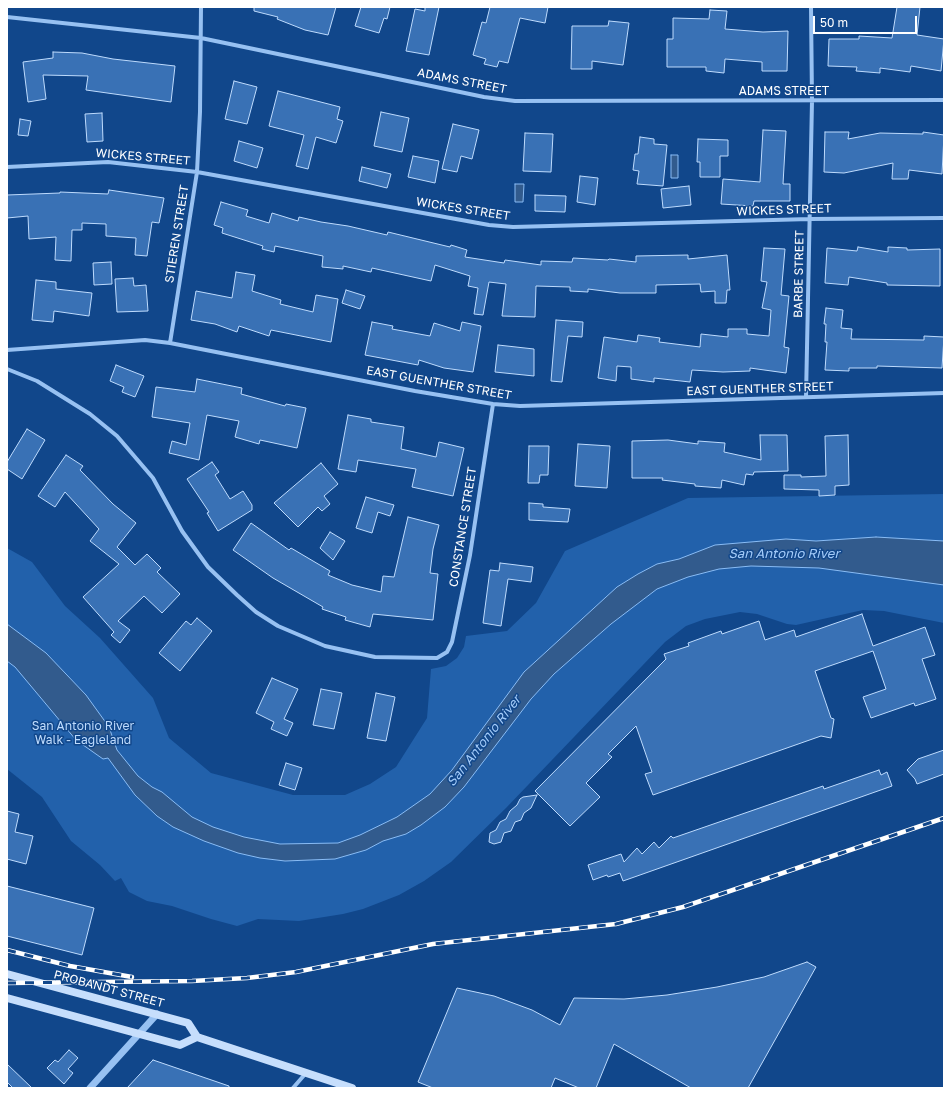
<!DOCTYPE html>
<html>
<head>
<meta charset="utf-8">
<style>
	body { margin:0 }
	#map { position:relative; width:951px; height:1095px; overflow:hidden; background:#11478b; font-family:"Golos Text",sans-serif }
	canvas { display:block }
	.frame { position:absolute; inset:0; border:8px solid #fff; pointer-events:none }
	.scale { position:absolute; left:813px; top:16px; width:104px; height:18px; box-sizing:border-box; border:2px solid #fff; border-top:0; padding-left:5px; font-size:12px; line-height:14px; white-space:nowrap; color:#fff; -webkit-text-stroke:3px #11478b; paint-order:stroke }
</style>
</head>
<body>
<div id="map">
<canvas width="951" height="1095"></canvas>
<div class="frame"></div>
<div class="scale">50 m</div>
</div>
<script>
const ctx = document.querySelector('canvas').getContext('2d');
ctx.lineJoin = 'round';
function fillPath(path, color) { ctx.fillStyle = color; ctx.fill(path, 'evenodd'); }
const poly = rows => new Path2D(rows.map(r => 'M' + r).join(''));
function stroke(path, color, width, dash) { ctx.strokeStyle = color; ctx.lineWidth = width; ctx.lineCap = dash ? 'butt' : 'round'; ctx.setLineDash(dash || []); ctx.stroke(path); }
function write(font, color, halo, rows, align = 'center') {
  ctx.font = font + ' "Golos Text",sans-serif'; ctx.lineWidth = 3; ctx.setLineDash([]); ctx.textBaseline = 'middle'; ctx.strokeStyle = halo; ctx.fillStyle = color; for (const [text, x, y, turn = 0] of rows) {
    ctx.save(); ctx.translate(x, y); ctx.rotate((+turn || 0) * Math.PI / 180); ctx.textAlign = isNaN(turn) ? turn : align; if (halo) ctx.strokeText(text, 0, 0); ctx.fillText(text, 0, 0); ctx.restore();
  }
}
const green = poly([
	[944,494,944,623,884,611,863,610,796,625,787,624,757,614,740,612,705,619,686,626,665,642,506,808,451,862,424,881,399,895,363,909,343,914,299,921,258,919,237,926,211,919,172,906,147,901,129,892,121,878,115,881,100,865,71,841,42,797,7,769,7,548,32,562,65,606,100,638,153,698,169,738,211,773,293,795,345,795,370,784,396,767,427,718,431,669,446,666,457,658,464,647,466,636,507,631,536,603,565,551,688,498]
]);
const water = poly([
	[671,155,678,155,678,178,671,178,671,155],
	[515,184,524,184,523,202,515,202,515,184],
	[876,537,944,541,944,585,819,568,751,566,719,569,688,577,657,589,611,624,554,674,531,699,464,787,445,807,421,825,406,834,383,841,366,850,335,859,285,861,260,858,238,853,204,841,173,827,157,816,135,795,108,758,103,759,76,740,15,667,7,661,7,624,46,653,86,695,109,727,117,750,138,776,152,787,162,792,192,817,213,827,244,837,280,844,338,843,360,835,397,817,430,794,452,770,524,672,617,587,638,574,657,564,679,559,715,545,786,539,816,541,876,537]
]);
const building = poly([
	[254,7,336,7,328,35,305,30,277,19,278,17,254,11,254,7],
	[361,7,390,7,387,19,384,18,379,33,355,26,361,7],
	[425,7,439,7,429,55,406,51,415,9,425,11,425,7],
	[490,7,548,7,545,23,520,18,508,63,499,61,497,67,484,64,486,59,473,55,482,22,486,23,490,7],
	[897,7,920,7,917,35,944,39,941,71,911,66,910,72,880,68,880,73,856,71,857,67,828,66,829,39,859,39,859,36,892,38,897,7],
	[710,10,727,11,725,29,763,32,788,31,787,71,762,71,762,62,725,59,724,73,706,71,706,67,667,67,667,39,673,39,673,18,709,19,710,10],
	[609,21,629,23,623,65,592,61,592,69,571,69,572,26,608,26,609,21],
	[53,52,82,53,113,59,175,66,171,102,86,90,88,76,43,75,46,99,28,102,23,62,53,58,53,52],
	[234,81,257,87,247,124,225,119,234,81],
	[278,91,340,107,337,119,343,121,336,143,316,137,308,169,296,166,304,135,269,126,278,91],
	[381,112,409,118,402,152,374,146,381,112],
	[102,113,103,141,87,142,85,114,102,113],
	[20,119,31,121,28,136,18,135,20,119],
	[453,124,479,130,472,159,461,156,457,172,442,169,453,124],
	[763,130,786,131,783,184,790,184,790,201,754,201,753,206,721,204,723,179,760,182,763,130],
	[825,132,849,132,848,139,880,133,923,134,923,132,944,135,942,174,909,170,908,179,892,179,893,163,844,173,824,172,825,132],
	[525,133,553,134,551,172,523,171,525,133],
	[640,137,654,139,654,144,667,145,663,186,637,184,639,171,633,170,635,154,638,154,640,137],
	[698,139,728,140,728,156,720,156,720,177,700,177,700,162,697,162,698,139],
	[239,141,263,148,257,168,234,161,239,141],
	[413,156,439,161,435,183,408,177,413,156],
	[362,167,391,174,387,188,359,181,362,167],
	[580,176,598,178,595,205,577,202,580,176],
	[689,186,691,205,663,208,661,189,689,186],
	[109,190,164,198,159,223,152,222,147,256,135,255,136,238,106,236,106,224,82,223,82,230,72,230,71,261,55,260,56,237,29,239,28,216,7,218,7,195,60,193,60,192,108,194,109,190],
	[535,195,566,196,565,212,535,211,535,195],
	[221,202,248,210,246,216,269,223,272,213,298,221,299,217,321,222,348,226,387,235,388,232,450,247,451,245,467,250,465,257,504,263,505,260,541,265,541,261,572,262,573,258,608,260,609,259,636,262,636,256,688,255,688,259,727,255,730,290,727,290,726,303,715,303,715,291,701,292,700,284,656,285,656,293,620,293,588,289,588,292,570,291,570,287,536,286,535,317,502,316,506,284,489,282,483,315,474,314,478,288,468,286,470,276,435,265,431,281,372,268,371,272,343,266,343,269,322,267,323,256,275,246,274,252,262,249,263,246,222,233,223,228,214,225,221,202],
	[858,247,888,252,888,247,907,248,907,250,940,249,940,286,887,285,887,283,849,277,848,285,825,283,827,248,857,251,858,247],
	[764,248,785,249,781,295,789,296,784,347,789,348,786,373,750,368,750,371,723,372,692,370,690,382,654,378,654,382,631,379,631,367,617,366,616,381,598,378,604,337,637,342,638,335,660,338,659,342,700,347,701,334,728,337,728,329,747,329,747,334,769,336,771,310,762,308,767,282,761,281,764,248],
	[111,262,112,284,94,285,93,263,111,262],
	[236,272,255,275,252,291,281,300,280,304,313,312,316,295,338,299,331,342,271,330,269,336,239,326,237,332,215,324,191,320,196,291,232,298,236,272],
	[133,278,134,286,146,285,148,311,117,312,115,279,133,278],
	[36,280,56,282,56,289,92,293,89,316,54,311,53,322,32,320,36,280],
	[346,290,365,296,360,309,342,303,346,290],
	[826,308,843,310,841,328,852,329,851,339,924,340,924,336,944,337,942,368,877,366,877,368,849,368,849,371,825,370,827,342,825,342,826,324,824,324,826,308],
	[556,320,583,322,582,337,568,336,562,382,551,381,556,320],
	[372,322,393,326,392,329,430,336,434,323,460,331,462,322,481,326,473,372,444,368,419,360,418,365,365,355,372,322],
	[498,345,534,349,534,376,495,372,498,345],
	[116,365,144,376,135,397,122,392,124,387,110,381,116,365],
	[197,379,242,388,241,394,285,406,286,404,306,408,297,448,260,440,259,444,235,437,239,421,207,415,199,460,169,453,172,441,186,445,190,423,152,417,156,387,195,392,197,379],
	[348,415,371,419,371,422,404,427,401,449,436,457,439,442,464,448,453,496,412,487,416,469,358,460,356,472,338,469,348,415],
	[27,429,45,440,22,479,7,469,7,462,27,429],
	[760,435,787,435,788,471,754,472,753,475,746,474,744,485,722,480,721,488,695,486,695,484,662,480,663,478,632,478,632,441,668,440,698,444,698,441,725,443,724,452,761,460,760,435],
	[848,435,849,485,835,486,835,495,819,496,819,490,784,489,784,475,801,475,801,477,826,476,825,436,848,435],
	[578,444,610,446,607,488,575,486,578,444],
	[529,446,549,446,548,475,540,475,539,483,528,483,529,446],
	[66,455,83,466,80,470,113,504,136,523,117,547,135,565,147,554,161,568,157,572,180,594,162,613,144,596,118,621,130,630,120,643,111,635,114,632,83,597,119,564,90,541,99,529,65,492,55,507,38,496,66,455],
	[212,462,219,472,215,475,230,499,243,491,252,505,252,510,218,531,207,513,209,512,187,479,212,462],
	[321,463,338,484,324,496,330,504,322,511,318,507,298,527,274,503,321,463],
	[366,497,394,505,390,516,378,512,372,533,356,528,366,497],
	[529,503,543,504,543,507,570,509,568,522,529,520,529,503],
	[408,517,439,525,433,549,430,573,438,574,433,620,373,614,370,627,345,620,346,617,322,609,323,607,273,578,233,550,251,523,289,550,291,548,330,571,328,575,352,585,381,592,383,576,394,577,408,517],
	[330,532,345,541,333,560,320,548,330,532],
	[500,563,533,567,531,582,508,579,501,626,483,623,490,570,499,571,500,563],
	[862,614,873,646,925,627,935,655,922,659,936,699,915,706,914,703,871,718,863,697,886,689,873,651,815,671,831,718,834,719,831,738,821,736,653,795,645,774,652,772,636,726,608,754,612,757,586,783,600,797,570,826,535,791,666,659,664,654,689,646,688,643,721,631,722,634,759,621,765,640,794,630,796,637,862,614],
	[197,618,212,631,180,671,159,653,186,621,191,625,197,618],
	[272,678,298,689,284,719,293,723,287,736,271,729,274,722,256,713,272,678],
	[321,689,342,693,334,729,313,725,321,689],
	[376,693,395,697,386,741,367,738,376,693],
	[944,750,944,774,917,784,915,779,907,770,918,759,944,750],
	[286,763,302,768,295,790,279,785,286,763],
	[879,770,881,775,887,772,892,786,623,881,620,873,608,877,607,875,593,880,588,865,621,854,624,862,637,848,642,854,654,842,659,848,671,836,673,838,823,786,824,789,879,770],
	[537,795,531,808,524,813,521,820,515,822,511,831,504,833,501,842,494,844,489,842,490,833,496,830,500,822,506,819,510,811,517,805,520,799,523,797,537,795],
	[7,811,19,814,15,832,33,836,26,864,7,859,7,811],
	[7,886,94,908,82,955,7,936,7,886],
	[807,962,816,967,748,1088,691,1088,614,1044,596,1088,579,1088,555,1078,551,1088,433,1088,418,1082,457,988,494,996,532,1010,560,1025,574,998,624,999,667,995,717,987,764,977,807,962],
	[69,1050,78,1058,68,1069,73,1073,64,1084,47,1068,55,1060,58,1062,69,1050],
	[153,1060,229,1086,229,1088,127,1088,153,1060],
	[7,1064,32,1088,13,1088,7,1082,7,1064]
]);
const minor = poly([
	[7,17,201,38,484,97,515,101,944,100],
	[7,167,108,162,197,172,489,225,513,227,810,219,944,218],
	[170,343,197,172,200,112,201,7],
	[7,350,145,340,170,343,415,391,493,404,520,406,944,393],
	[7,369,37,381,90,414,117,436,153,478,182,531,208,567,237,595,256,612,278,626,325,646,375,657,437,658,447,652,452,642,470,555,493,404],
	[806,397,812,101,811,7],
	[293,1088,306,1073]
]);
const tertiary = poly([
	[90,1088,157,1014]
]);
const secondary = poly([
	[7,974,188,1023,197,1037,352,1088],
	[7,998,180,1045,197,1037]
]);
const rail = poly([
	[7,950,70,966,132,977],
	[7,983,192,981,247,978,296,972,433,944,616,924,683,907,944,818]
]);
const streetNames = [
	["ADAMS STREET",462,81,11],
	["ADAMS STREET",784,91],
	["WICKES STREET",143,157,5],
	["WICKES STREET",463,209,9],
	["WICKES STREET",784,210,-2],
	["STIEREN STREET",177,234,-81],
	["BARBE STREET",799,274,-89],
	["EAST GUENTHER STREET",439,383,10],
	["EAST GUENTHER STREET",760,389,-2],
	["CONSTANCE STREET",463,527,-81],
	["PROBANDT STREET",109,989,15]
];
const parkNames = [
	["San Antonio River",83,726],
	["Walk - Eagleland",83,740]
];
const waterNames = [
	["San Antonio River",784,554],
	["San Antonio River",484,741,-52]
];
fillPath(green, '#2261ab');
fillPath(water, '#325b8d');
stroke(water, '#89bcf5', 1);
fillPath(building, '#3971b5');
stroke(building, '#bedbfd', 1);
stroke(minor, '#97c1f2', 4);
stroke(tertiary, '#97c1f2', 7);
stroke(secondary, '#c6defc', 8);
stroke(rail, '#fff', 4.5);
stroke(rail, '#11478b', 3, [9]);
write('12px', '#fff', '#11478b', streetNames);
write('12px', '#bedbfd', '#11478b', parkNames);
write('italic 13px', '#a3cbf9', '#11478b', waterNames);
</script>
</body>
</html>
